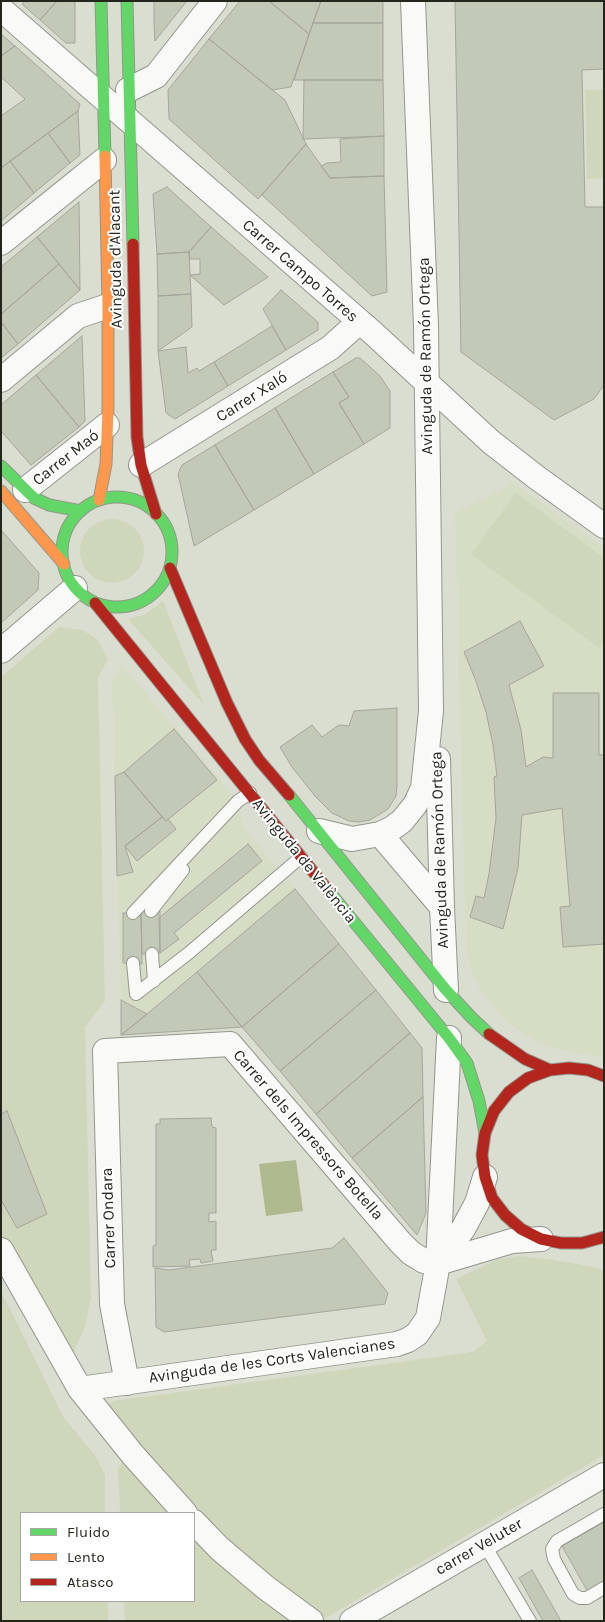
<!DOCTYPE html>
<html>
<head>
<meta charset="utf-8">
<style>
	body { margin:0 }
	#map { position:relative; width:605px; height:1622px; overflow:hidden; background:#daded1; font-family:Karla,sans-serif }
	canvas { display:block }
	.frame { position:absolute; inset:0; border:2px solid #23261c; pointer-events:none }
	.legend { position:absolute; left:20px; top:1512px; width:175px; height:90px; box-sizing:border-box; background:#fff; border:1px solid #a7a8a4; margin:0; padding:6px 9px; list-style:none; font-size:15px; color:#23261c }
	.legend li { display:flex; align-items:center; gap:10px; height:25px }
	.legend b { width:25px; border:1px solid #a7a8a4 }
</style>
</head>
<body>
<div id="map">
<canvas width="605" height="1622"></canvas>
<div class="frame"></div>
<ul class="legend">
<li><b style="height:6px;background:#63d668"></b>Fluido</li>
<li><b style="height:6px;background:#ff974d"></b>Lento</li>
<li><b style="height:6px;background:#b3261e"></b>Atasco</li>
</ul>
</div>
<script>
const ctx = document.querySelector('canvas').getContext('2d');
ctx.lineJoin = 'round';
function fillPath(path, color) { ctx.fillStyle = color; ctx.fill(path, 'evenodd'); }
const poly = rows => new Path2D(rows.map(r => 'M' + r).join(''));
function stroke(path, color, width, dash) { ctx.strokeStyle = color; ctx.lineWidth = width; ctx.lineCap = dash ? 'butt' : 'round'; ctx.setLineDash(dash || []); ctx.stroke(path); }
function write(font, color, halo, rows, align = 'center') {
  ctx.font = font + ' Karla,sans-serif'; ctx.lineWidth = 4; ctx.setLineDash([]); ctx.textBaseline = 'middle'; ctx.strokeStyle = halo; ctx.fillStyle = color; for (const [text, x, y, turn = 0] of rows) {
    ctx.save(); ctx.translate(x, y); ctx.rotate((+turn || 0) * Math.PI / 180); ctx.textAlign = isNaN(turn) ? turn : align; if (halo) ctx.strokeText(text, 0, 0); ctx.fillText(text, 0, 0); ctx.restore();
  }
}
const built = poly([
	[511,480,604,548,604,1058,557,1049,533,1040,514,1027,497,1013,480,989,473,976,466,951,455,511,506,488],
	[122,665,238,801,244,828,295,889,147,1014,121,1000,112,680]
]);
const green = poly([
	[604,89,604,178,587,179,585,90],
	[516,493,604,558,604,642,599,648,471,554],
	'80 551a32 32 0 1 1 64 0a32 32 0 1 1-64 0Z',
	[163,601,204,705,128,619,146,614],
	[59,627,82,630,97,639,108,659,98,678,105,1001,85,1027,91,1298,85,1327,71,1358,1,1236,1,677],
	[518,1256,554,1260,594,1267,604,1271,604,1455,329,1616,322,1618,233,1549,161,1473,108,1406,113,1401,473,1352,487,1341,456,1279,496,1260],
	[1,1291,64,1418,95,1455,105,1475,105,1513,21,1513,21,1601,108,1601,108,1621,1,1621],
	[124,1458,176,1513,120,1513,118,1469],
	[194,1530,300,1621,125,1621,124,1601,194,1601]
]);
const water = poly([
	[296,1160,303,1211,266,1216,259,1164]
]);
const building = poly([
	[25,1,57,1,40,20,22,4,25,1],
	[57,1,75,1,75,43,66,43,40,20,57,1],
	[154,1,187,1,155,41,154,24,154,1],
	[240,1,269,1,309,34,291,87,272,90,209,39,240,1],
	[269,1,321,1,309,34,269,1],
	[321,1,383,1,383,23,313,23,321,1],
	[455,1,604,1,604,69,582,70,585,207,604,207,604,385,594,399,554,420,461,352,455,1],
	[313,23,383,23,383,80,294,80,313,23],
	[1,34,15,46,1,56,1,34],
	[209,39,285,100,306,144,258,199,169,119,168,90,209,39],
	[15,46,80,104,78,111,1,168,1,116,25,99,1,77,1,56,15,46],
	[304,80,383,80,384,136,303,139,304,80],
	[78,111,80,155,70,163,48,133,78,111],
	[48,133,70,163,34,193,10,161,48,133],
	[384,136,384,176,330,178,321,166,327,163,341,162,340,139,384,136],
	[306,144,330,178,384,176,387,292,372,296,262,195,306,144],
	[10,161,34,193,1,221,1,168,10,161],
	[167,187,211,227,189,252,157,254,153,194,167,187],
	[79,202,80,290,37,237,79,202],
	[211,227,268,277,224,305,190,275,200,274,200,259,190,259,189,252,211,227],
	[37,237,59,264,1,314,1,267,37,237],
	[189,252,191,294,158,296,157,254,189,252],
	[59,264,80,290,18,344,1,322,1,314,59,264],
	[281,290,318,322,318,330,286,350,263,309,281,290],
	[191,294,192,327,158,351,158,296,191,294],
	[1,322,18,344,1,358,1,322],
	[272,326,286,350,228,386,214,362,272,326],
	[82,336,85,421,79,427,36,375,82,336],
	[186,347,188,373,197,368,199,371,214,362,228,386,175,419,166,413,158,351,186,347],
	[356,358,360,358,380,376,390,391,390,428,364,444,339,403,349,397,333,372,356,358],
	[333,372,349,397,339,403,364,444,314,474,275,408,333,372],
	[36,375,79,427,31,465,1,431,1,405,36,375],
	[275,408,314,474,254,510,215,445,275,408],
	[215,445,254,510,194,546,178,474,182,465,215,445],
	[1,530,39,573,38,590,1,623,1,530],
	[520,621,544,666,509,685,521,730,526,767,543,757,553,758,553,693,599,693,599,755,604,755,604,944,563,947,560,907,570,906,562,808,522,815,518,868,503,929,470,917,476,896,484,898,489,874,496,818,494,777,497,776,493,745,486,712,476,681,464,652,520,621],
	[397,708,397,787,396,796,388,809,370,820,359,822,349,821,332,813,315,796,292,767,280,747,312,725,322,737,339,725,349,726,354,711,397,708],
	[174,729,217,780,166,821,124,772,174,729],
	[124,772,162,817,125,846,133,872,117,876,115,776,124,772],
	[162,817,166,821,168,819,176,829,137,861,125,846,162,817],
	[248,844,262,861,174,933,179,939,160,953,159,918,248,844],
	[295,889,339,944,242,1027,197,972,295,889],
	[141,911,160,911,160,953,142,954,141,911],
	[123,913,141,913,142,964,123,963,123,913],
	[339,944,376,990,280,1071,242,1027,339,944],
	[197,972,242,1027,121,1035,134,1025,197,972],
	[376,990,410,1033,316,1114,280,1071,376,990],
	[121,1000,147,1014,121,1035,121,1000],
	[410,1033,422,1048,423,1097,352,1158,316,1114,410,1033],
	[423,1097,426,1213,417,1235,352,1158,423,1097],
	[7,1111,47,1214,17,1228,1,1200,1,1114,7,1111],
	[211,1118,212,1127,216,1128,216,1213,209,1213,209,1222,216,1221,216,1250,211,1250,213,1261,201,1263,200,1259,189,1260,190,1266,153,1267,153,1246,156,1245,156,1124,160,1124,160,1119,211,1118],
	[344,1238,388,1293,385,1304,164,1332,156,1327,155,1268,169,1270,332,1248,344,1238],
	[604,1522,604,1585,589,1594,562,1546,604,1522],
	[532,1570,561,1621,543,1621,519,1578,532,1570]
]);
const lane = poly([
	[151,911,183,870],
	[133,913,238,801,250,793],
	[152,954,154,981],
	[133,963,136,994,190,952,301,857],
	[604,1514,557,1541,552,1549,554,1559,573,1594,580,1598,587,1598,604,1588],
	[484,1544,530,1621]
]);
const street = poly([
	[1,9,373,333,491,442,536,477,604,526],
	[128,90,156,76,215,1],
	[1,243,104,160],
	[1,380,78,316,108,306],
	[141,465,330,348,359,322],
	[25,490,107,425],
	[1,651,75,588],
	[438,759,442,907,446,990],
	[319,831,352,839,380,834,391,829,402,821,415,805,423,788,425,769,431,711,426,326,413,1],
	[380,834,442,907],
	[1,1250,80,1389,133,1455,185,1513],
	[438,1263,463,1229,477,1203,485,1177],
	[127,1383,112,1304,105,1051,230,1044,400,1242,411,1253,424,1261,438,1263,512,1241,541,1239],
	[80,1389,397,1344,408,1340,417,1334,428,1318,438,1263,449,1038],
	[194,1522,219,1548,265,1587,311,1621],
	[352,1621,604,1475]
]);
const fast = poly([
	[101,1,105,156],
	[127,1,133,244],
	[1,466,34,498,49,505,81,511],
	'62 552a55 55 0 1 1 110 0a55 55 0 1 1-110 0Z',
	[289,795,446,990,471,1017,489,1034],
	[328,890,449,1038,467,1063,479,1101,485,1133]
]);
const slow = poly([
	[1,491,64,564],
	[99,500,106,464,108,409,108,306,105,156]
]);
const jam = poly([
	[133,244,137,437,141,465,156,514],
	[170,568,227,703,245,739,259,760,289,795],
	[95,603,328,890],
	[489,1034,525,1059,550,1070],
	[604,1076,588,1070,569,1068,550,1070,528,1078,509,1092,494,1111,485,1133,482,1155,485,1177,492,1198,505,1215,521,1229,541,1239,561,1243,582,1243,604,1237]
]);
const streetNames = [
	["Avinguda d'Alacant",116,259,-91],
	["Carrer Campo Torres",300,271,41],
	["Avinguda de Ramón Ortega",426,356,-91],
	["Carrer Xaló",252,397,-32],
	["Carrer Maó",66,458,-38],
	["Avinguda de Ramón Ortega",440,850,-92],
	["Avinguda de València",304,861,51],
	["Carrer dels Impressors Botella",308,1135,49],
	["Carrer Ondara",109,1218,-92],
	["Avinguda de les Corts Valencianes",272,1361,-8],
	["carrer Veluter",479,1547,-30]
];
fillPath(built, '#d6ddc5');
fillPath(green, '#cfd7ba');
fillPath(water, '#aeba8d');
fillPath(building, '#c3c9b7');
stroke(building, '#a3a69c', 1);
stroke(lane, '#94968c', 14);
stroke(street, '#94968c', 26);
stroke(fast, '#94968c', 13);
stroke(slow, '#94968c', 13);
stroke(jam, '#94968c', 13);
stroke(lane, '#f9faf8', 12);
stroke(street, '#f9faf8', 24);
stroke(fast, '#63d668', 11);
stroke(slow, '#ff974d', 11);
stroke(jam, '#b3261e', 11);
write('16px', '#23261c', '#fff', streetNames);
</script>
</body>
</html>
